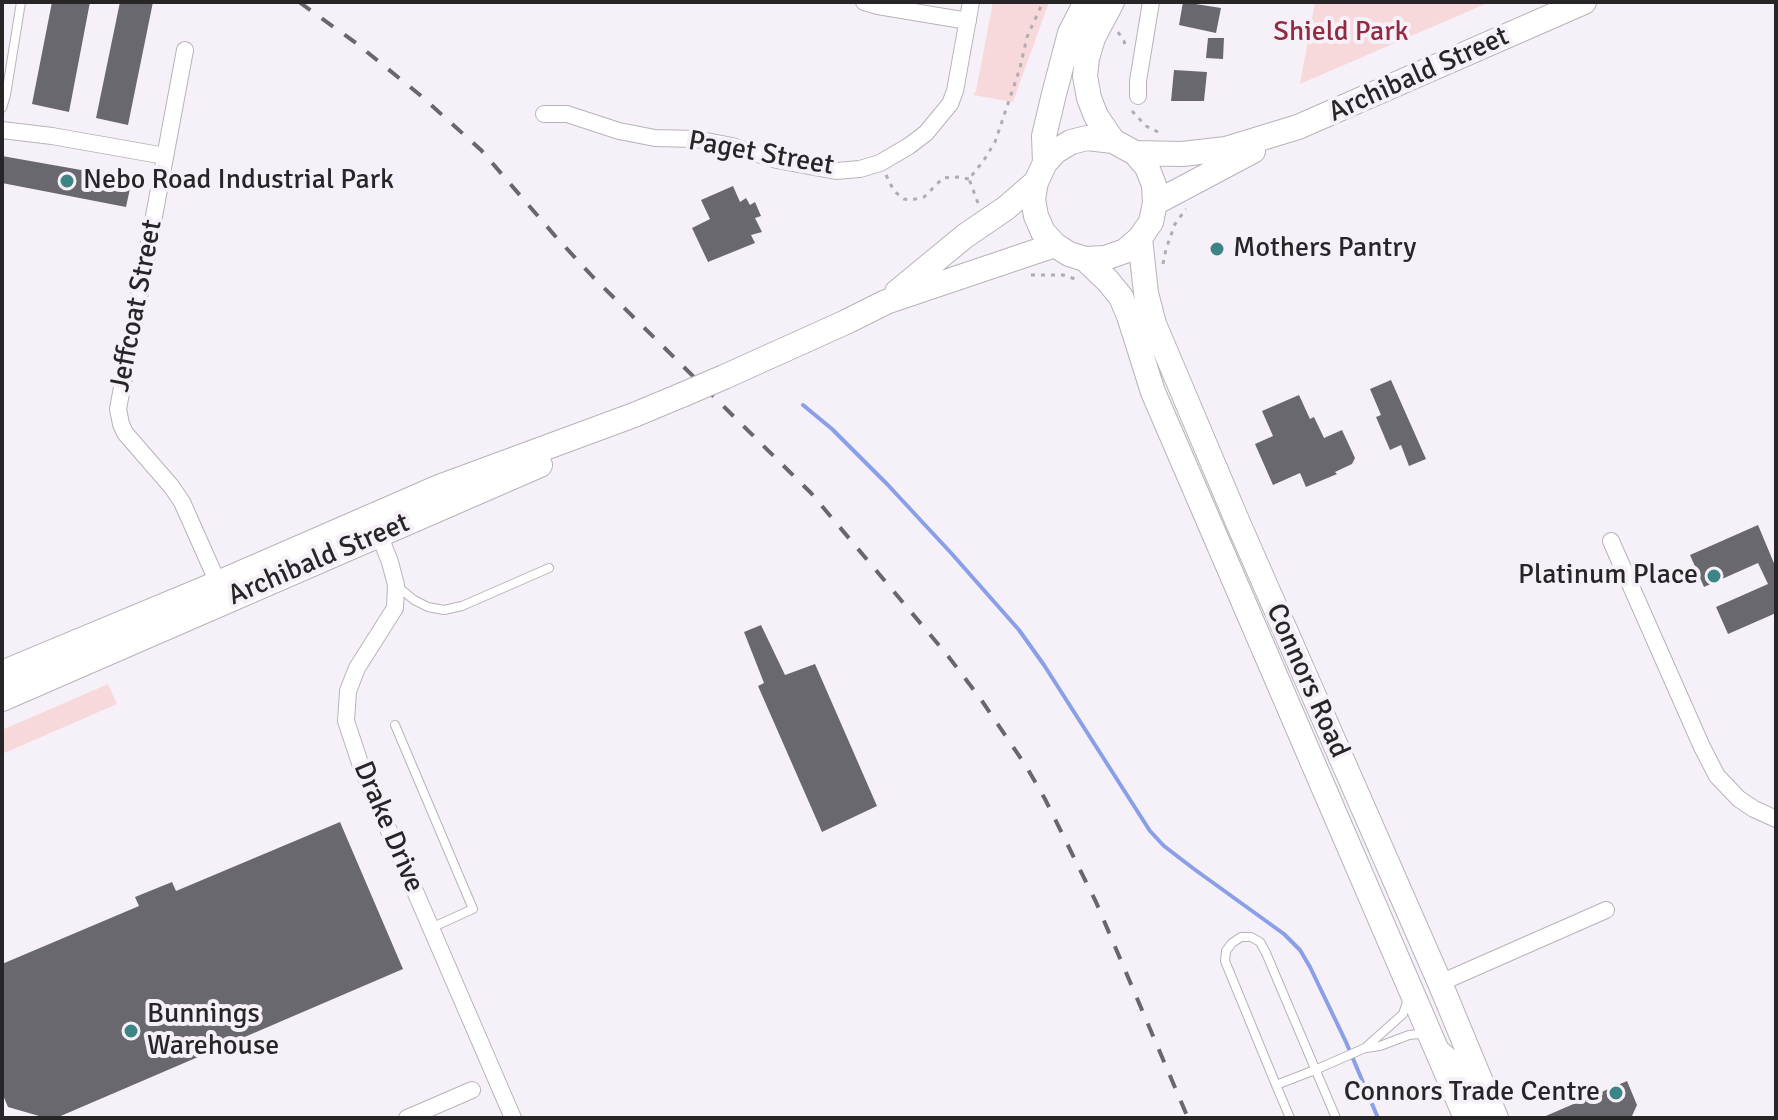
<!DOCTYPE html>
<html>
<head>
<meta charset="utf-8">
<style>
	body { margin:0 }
	#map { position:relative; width:1778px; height:1120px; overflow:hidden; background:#f6f1f8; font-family:Signika,sans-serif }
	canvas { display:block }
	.frame { position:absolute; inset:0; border:4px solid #272527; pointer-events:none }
</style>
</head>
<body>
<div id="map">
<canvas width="1778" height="1120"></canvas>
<div class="frame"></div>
</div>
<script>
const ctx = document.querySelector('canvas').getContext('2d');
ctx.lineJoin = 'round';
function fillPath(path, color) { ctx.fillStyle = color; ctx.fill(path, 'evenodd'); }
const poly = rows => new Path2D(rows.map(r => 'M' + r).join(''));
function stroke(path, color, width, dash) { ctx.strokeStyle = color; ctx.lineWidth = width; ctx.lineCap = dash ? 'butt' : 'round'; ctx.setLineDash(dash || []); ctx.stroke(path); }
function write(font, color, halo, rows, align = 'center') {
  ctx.font = font + ' Signika,sans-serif'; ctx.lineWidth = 8; ctx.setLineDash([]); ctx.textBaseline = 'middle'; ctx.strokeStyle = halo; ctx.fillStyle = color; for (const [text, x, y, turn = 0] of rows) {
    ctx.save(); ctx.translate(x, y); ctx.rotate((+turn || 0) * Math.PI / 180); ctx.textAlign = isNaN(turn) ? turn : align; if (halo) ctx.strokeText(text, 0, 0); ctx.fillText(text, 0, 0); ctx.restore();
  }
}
const green = poly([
	[993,2,1049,2,1013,102,973,95,976,91],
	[1315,2,1490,2,1300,84],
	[108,684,117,704,2,754,2,730]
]);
const stream = poly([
	[803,405,832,429,887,484,952,554,1019,630,1044,665,1150,831,1164,846,1194,869,1284,934,1300,950,1310,967,1346,1042,1378,1118]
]);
const building = poly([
	[52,2,90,2,69,112,32,104],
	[120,2,153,2,128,125,96,118],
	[1183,2,1221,8,1216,33,1179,25],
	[1208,38,1224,38,1223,59,1206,58],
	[1174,70,1207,72,1204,101,1171,101],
	[2,156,132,179,126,207,2,183],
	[733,186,740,202,746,198,750,205,755,202,761,216,755,218,762,232,751,235,755,243,708,262,692,228,710,219,701,200],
	[1391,380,1426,459,1409,466,1401,445,1390,450,1376,417,1381,415,1370,389],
	[1299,395,1310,419,1314,417,1324,438,1342,430,1355,458,1352,464,1335,472,1337,474,1306,487,1300,473,1273,485,1255,444,1273,436,1262,411],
	[1758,525,1776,568,1776,613,1728,634,1716,607,1768,584,1758,563,1704,587,1690,555],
	[761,625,785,675,815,664,877,806,822,832,758,686,764,683,744,632],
	[340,822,403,969,56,1118,46,1118,8,1107,2,1093,2,964,139,906,135,897,172,882,176,891],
	[1627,1081,1637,1105,1632,1116,1628,1118,1541,1118]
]);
const path = poly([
	[1118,32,1124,41,1126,50],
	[1132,111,1146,126,1160,133],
	[886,175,894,191,904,199,911,200,924,197,943,178,958,177,969,179],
	[978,203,969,179,984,160,995,142,1020,68,1027,37,1043,2],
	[1163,264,1166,249,1175,224,1186,209],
	[1031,275,1063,275,1078,280]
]);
const lane = poly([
	[2,108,6,95,21,2],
	[397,586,414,600,428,607,444,610,462,606,549,568],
	[395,725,473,909,431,928],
	[1445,1047,1453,1054,1480,1118],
	[1366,1048,1380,1046,1409,1035,1418,1034,1426,1037],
	[1276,1085,1225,961,1226,951,1232,943,1241,937,1251,937,1260,942,1266,953,1336,1118],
	[1290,1118,1276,1085,1315,1070,1365,1048,1403,1014,1408,999]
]);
const street = poly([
	[864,2,878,6,968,21],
	[185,50,118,409,121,424,125,433,171,486,182,502,218,583],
	[1138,96,1138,81,1151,2],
	[544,114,567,114,619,131,655,138,696,139,732,146,777,160,814,167,836,171,860,169,880,163,909,146,926,133,950,104,955,91,971,2],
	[2,130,52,136,165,156],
	[379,534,390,562,396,585,395,608,357,668,348,691,346,721,361,766,513,1118],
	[1611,541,1702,747,1717,776,1739,799,1754,809,1776,819],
	[1440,983,1606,910],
	[407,1118,472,1090]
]);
const secondary = poly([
	[1112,2,1093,38,1087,58,1085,76,1089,98,1096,116,1113,141],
	[1135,153,1182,154,1226,149,1298,127,1584,2],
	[1045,163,1056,151,1071,142,1087,138,1113,141,1135,153,1147,167,1154,185,1155,203,1151,222,1140,238,1125,251,1105,258,1085,259,1069,254,1055,245,1043,232,1036,216,1033,199,1036,182,1045,163,1044,136,1054,94,1070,33,1086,2],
	[1155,203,1253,151],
	[1140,238,1146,293,1154,324,1239,525,1440,983,1496,1118],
	[1085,259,1108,281,1121,297,1129,316,1153,392,1466,1118],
	[897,292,965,236,1006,208,1036,182],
	[724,377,846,322,886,302,1055,245],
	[2,673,218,583,439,487,634,415,682,395],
	[2,699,540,465]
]);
const rail = poly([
	[299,2,356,43,420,95,481,150,556,237,593,277,811,493,948,656,980,698,1026,766,1045,799,1096,902,1188,1118]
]);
const secondaryBridge = poly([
	[682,395,724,377]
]);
const markers = [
	[67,181,8,"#3d8584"],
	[1217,249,8,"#3d8584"],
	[1714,576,8,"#3d8584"],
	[131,1031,8,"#3d8584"],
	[1616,1093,8,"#3d8584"]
];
const parkNames = [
	["Shield Park",1341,33]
];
const streetNames = [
	["Archibald Street",1419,75,-24],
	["Paget Street",761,154,10],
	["Jeffcoat Street",137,306,-79],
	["Archibald Street",319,560,-23],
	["Connors Road",1307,681,66],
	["Drake Drive",388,827,67]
];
const poiNames = [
	["Nebo Road Industrial Park",83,181],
	["Mothers Pantry",1233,249],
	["Platinum Place",1698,576,"right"],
	["Bunnings",147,1015],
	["Warehouse",147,1047],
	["Connors Trade Centre",1600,1093,"right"]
];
fillPath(green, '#f7d9db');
stroke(stream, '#899fe7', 4);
fillPath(building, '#6a686f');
stroke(lane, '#b8b2b9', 10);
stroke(street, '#b8b2b9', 18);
stroke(secondary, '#b8b2b9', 26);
stroke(path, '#b0acb1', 3, [4, 6]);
stroke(lane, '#fff', 8);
stroke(street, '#fff', 16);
stroke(secondary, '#fff', 24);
stroke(rail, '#6a676b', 4, [14, 14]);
stroke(secondaryBridge, '#b8b2b9', 26, []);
stroke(secondaryBridge, '#fff', 24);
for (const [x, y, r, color] of markers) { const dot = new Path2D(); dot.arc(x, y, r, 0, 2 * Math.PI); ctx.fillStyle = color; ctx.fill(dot); stroke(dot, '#f6f1f8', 3); }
write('28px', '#922b41', '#f6f1f8', parkNames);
write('28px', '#272527', '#f6f1f8', streetNames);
write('28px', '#272527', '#f6f1f8', poiNames, 'left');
</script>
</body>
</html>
